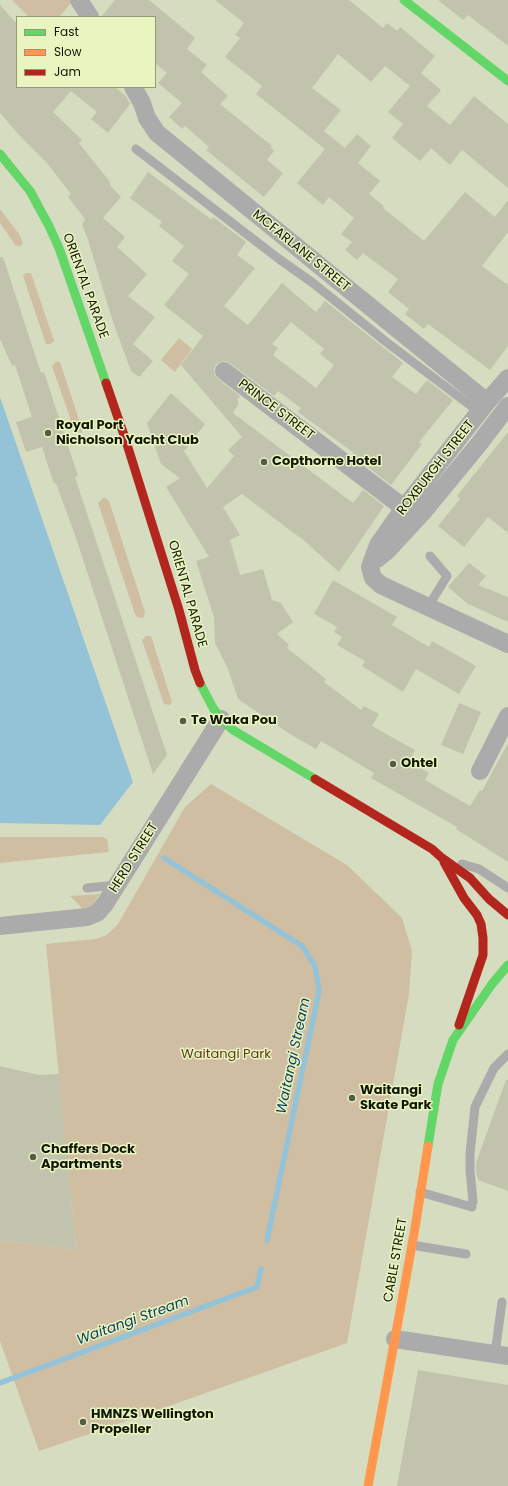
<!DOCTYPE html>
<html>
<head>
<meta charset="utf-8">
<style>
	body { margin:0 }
	#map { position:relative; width:508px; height:1486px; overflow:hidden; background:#d5dcc0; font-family:Poppins,sans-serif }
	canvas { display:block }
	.legend { position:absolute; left:16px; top:16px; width:140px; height:72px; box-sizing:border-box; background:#e9f5c1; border:1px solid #939c75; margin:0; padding:5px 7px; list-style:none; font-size:12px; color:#121604 }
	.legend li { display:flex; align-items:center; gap:8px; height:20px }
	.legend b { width:20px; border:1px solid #939c75 }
</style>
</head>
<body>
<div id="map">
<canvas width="508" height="1486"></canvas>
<ul class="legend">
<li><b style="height:5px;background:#63d668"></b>Fast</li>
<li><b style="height:5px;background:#ff974d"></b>Slow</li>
<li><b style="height:5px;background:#b3261e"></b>Jam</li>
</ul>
</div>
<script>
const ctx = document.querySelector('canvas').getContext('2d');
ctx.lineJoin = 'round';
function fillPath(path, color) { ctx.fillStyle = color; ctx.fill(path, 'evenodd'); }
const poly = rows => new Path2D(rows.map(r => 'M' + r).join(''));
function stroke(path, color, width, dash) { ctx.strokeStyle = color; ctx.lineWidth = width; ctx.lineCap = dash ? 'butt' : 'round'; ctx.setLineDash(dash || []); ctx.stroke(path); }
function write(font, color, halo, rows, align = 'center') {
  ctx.font = font + ' Poppins,sans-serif'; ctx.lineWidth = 3; ctx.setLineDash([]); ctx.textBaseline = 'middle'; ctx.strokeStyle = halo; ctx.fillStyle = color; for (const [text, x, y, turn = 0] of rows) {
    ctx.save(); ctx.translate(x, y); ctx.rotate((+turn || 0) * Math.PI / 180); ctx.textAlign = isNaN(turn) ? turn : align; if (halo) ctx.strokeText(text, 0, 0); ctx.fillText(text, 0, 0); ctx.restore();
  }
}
const green = poly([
	[12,0,71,0,72,2,59,17,29,17],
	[0,209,19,234,23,243,20,246,16,246,0,223],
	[26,273,31,273,54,341,50,344,46,344,23,276],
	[179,338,192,349,175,372,161,360],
	[57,361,60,362,82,429,82,433,75,432,52,366],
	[103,498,106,498,109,501,145,612,144,617,141,618,137,617,135,614,98,503],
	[146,636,151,636,172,702,170,705,164,704,142,640],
	[211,784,347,865,402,918,412,951,409,994,347,1343,101,1430,101,1429,92,1432,92,1433,39,1451,0,1341,0,1240,76,1250,46,944,96,939,107,935,118,924,185,807],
	[0,837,103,837,107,839,109,852,0,863],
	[100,894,92,905,83,909,70,896]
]);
const water = poly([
	[0,397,133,782,100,825,0,823]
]);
const stream = poly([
	[164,858,302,946,315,966,319,991,267,1240],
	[0,1383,257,1287,261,1269]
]);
const building = poly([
	[115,0,149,0,195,38,187,49,207,65,201,72,228,96,220,104,272,146,271,148,274,151,267,160,283,173,264,197,206,150,209,147,185,126,182,129,169,117,182,103,158,83,167,73,155,63,155,17,101,17],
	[215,0,349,0,383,28,387,23,397,31,400,27,435,56,421,73,441,90,427,106,450,125,474,96,508,124,508,188,462,150,450,165,431,148,420,161,392,138,403,124,388,112,410,86,385,66,371,82,338,54,312,88,341,110,324,131,345,148,357,134,371,146,358,163,380,181,369,194,384,206,383,208,424,241,465,192,495,217,508,200,508,232,482,266,508,285,508,346,490,370,428,324,424,329,405,314,409,309,388,292,398,279,363,253,357,260,345,250,352,242,341,234,354,218,329,197,323,205,297,183,325,149,256,94,262,86,225,57,240,38,235,35,244,23],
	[438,0,508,0,508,46,468,15,463,20],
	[0,5,17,24,17,87,115,87,126,96,130,104,108,133,91,119,97,112,71,91,53,112,82,140,79,143,110,182,110,185,121,197,103,218,125,237,117,247,147,274,128,296,155,317,133,344,153,361,139,377,131,371,113,322,88,240,82,224,85,219,68,197,71,194,47,163,19,135,0,113],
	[148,172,212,220,213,217,246,242,237,255,255,268,224,306,248,325,282,283,316,312,325,301,403,363,392,377,416,394,427,380,453,400,419,442,422,444,391,485,352,455,354,453,298,412,301,408,278,391,274,396,230,363,225,361,220,362,216,364,214,369,215,375,218,379,240,396,237,400,239,403,233,413,353,503,363,490,384,506,339,572,300,537,299,537,242,494,223,507,240,535,230,540,240,575,263,569,272,600,281,603,293,622,277,634,289,645,287,648,326,679,324,682,361,710,364,706,379,714,372,726,415,750,409,762,429,773,425,780,470,806,480,790,482,791,508,743,508,862,456,829,457,827,371,778,374,773,321,741,316,749,290,734,238,699,228,669,215,643,214,617,196,561,209,557,166,487,180,478,161,464,147,423,171,393,205,424,184,451,207,488,234,456,228,450,242,437,181,365,203,336,164,305,189,274,172,261,184,246,159,226,162,222,130,198],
	[291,322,324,349,320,354,334,365,316,388,273,355,278,348,272,344],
	[0,257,3,257,41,373,44,372,78,476,75,477,167,755,153,774,76,538,56,483,54,484,42,447,26,452,16,422,32,417,15,365,12,366,0,339],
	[508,432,508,533,488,517,464,547,438,526,460,499,457,496],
	[469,563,486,576,478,585,508,597,508,622,468,604,448,587],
	[333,580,397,617,392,625,429,647,432,641,476,666,459,694,416,669,403,692,362,666,365,661,337,645,342,637,334,632,337,627,314,614],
	[459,703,481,712,463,754,441,745],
	[0,1066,39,1075,59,1074,76,1250,0,1240],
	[506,1080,508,1080,508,1191,478,1180,478,1178,477,1177,476,1170,476,1163],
	[418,1370,508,1385,508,1486,397,1486]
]);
const lane = poly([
	[136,149,279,259,313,283,385,341,479,412],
	[428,607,447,576,430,556],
	[462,864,479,869,508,888],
	[87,888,117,885],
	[420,1192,472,1207],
	[473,1202,470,1170,470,1153,475,1107,494,1068,508,1054],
	[412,1245,466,1254],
	[495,1354,502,1302]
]);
const street = poly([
	[79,0,90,17],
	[133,87,142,103,147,118,157,133,487,402],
	[224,371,404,508],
	[508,378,487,402,404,508,378,545,370,567,373,578,381,585,508,644],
	[377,559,388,550,423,512,479,444,508,406],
	[480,771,508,716],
	[0,926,87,917,97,913,105,904,221,719],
	[395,1339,508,1356]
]);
const fast = poly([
	[404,0,508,81],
	[0,154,30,191,49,226,59,248,106,383],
	[200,683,213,708,221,719,233,730,315,779],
	[428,1146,438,1084,453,1040,492,984,508,965]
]);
const slow = poly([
	[368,1486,414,1234,428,1146]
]);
const jam = poly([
	[106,383,125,438,179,610,195,670,200,683],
	[315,779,432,849,442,858,470,878,489,899,508,915],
	[444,862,464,898,477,915,481,924,483,938,483,955,459,1025]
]);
const markers = [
	[48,433,4,"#565b46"],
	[264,462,4,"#565b46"],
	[183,721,4,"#565b46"],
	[393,764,4,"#565b46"],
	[352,1098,4,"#565b46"],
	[33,1157,4,"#565b46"],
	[83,1422,4,"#565b46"]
];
const streetNames = [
	["MCFARLANE STREET",301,251,39],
	["ORIENTAL PARADE",85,286,70],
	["PRINCE STREET",276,410,37],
	["ROXBURGH STREET",436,468,-52],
	["ORIENTAL PARADE",187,594,74],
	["HERD STREET",134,858,-58],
	["CABLE STREET",396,1260,-80]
];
const poiNames = [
	["Royal Port",56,426],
	["Nicholson Yacht Club",56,441],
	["Copthorne Hotel",272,462],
	["Te Waka Pou",191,721],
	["Ohtel",401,764],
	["Waitangi",360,1091],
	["Skate Park",360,1106],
	["Chaffers Dock",41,1150],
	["Apartments",41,1165],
	["HMNZS Wellington",91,1415],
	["Propeller",91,1430]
];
const parkNames = [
	["Waitangi Park",226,1055]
];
const waterNames = [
	["Waitangi Stream",294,1056,-78],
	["Waitangi Stream",133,1321,-20]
];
fillPath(green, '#d0bea2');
fillPath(water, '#94c3d8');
stroke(stream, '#94c3d8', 5.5);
fillPath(building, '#c2c3ad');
stroke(lane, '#ababac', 9);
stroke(street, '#ababac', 18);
stroke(fast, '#63d668', 9);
stroke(slow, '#ff974d', 9);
stroke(jam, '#b3261e', 9);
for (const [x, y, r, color] of markers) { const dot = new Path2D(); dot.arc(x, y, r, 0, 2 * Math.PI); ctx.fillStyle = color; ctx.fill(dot); stroke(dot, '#e9f5c1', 1.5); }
write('13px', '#121604', '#e9f5c1', streetNames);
write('bold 13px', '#121604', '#e9f5c1', poiNames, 'left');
write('13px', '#613a19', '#e9f5c1', parkNames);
write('italic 14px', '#0b3f5c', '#e9f5c1', waterNames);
</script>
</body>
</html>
